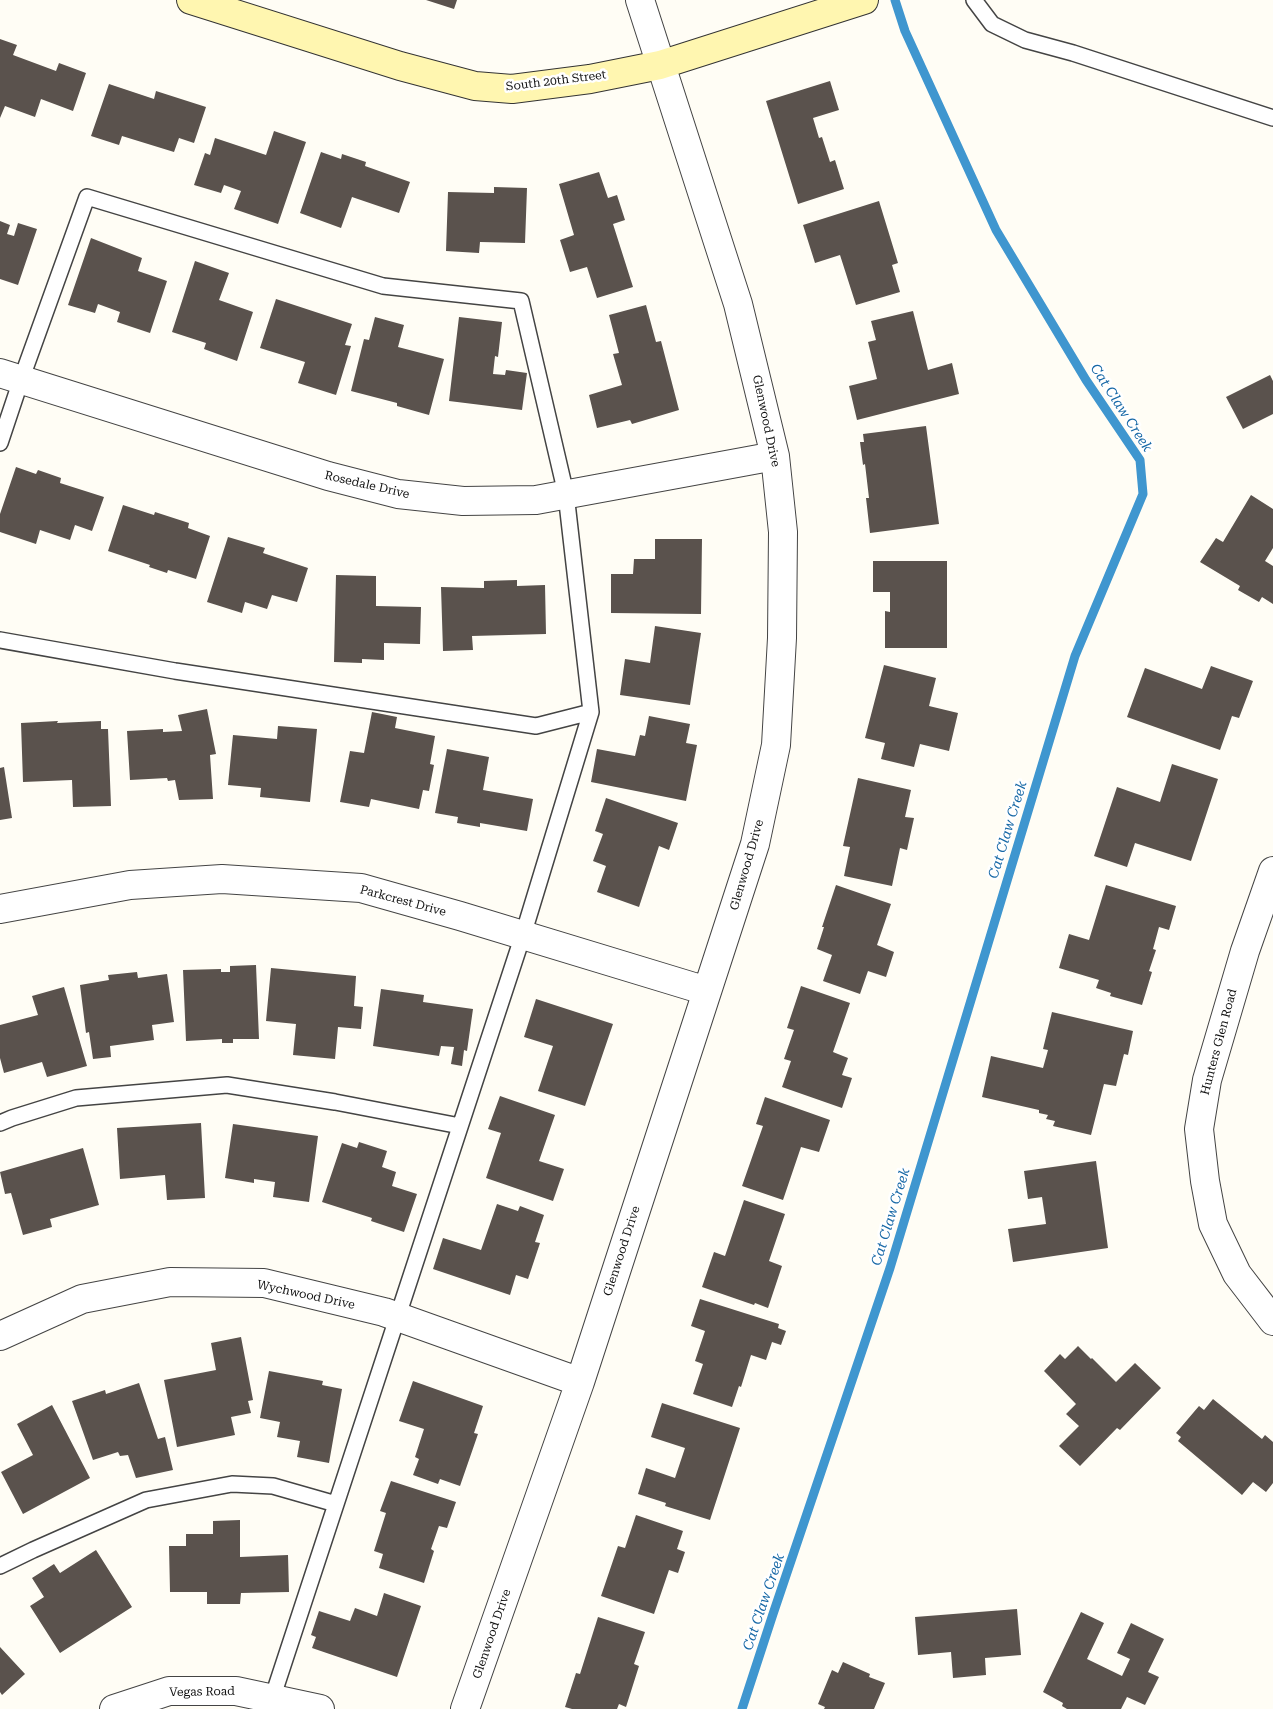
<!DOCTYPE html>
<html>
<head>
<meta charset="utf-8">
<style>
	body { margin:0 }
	canvas { display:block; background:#fffdf5 }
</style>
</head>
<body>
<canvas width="1273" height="1709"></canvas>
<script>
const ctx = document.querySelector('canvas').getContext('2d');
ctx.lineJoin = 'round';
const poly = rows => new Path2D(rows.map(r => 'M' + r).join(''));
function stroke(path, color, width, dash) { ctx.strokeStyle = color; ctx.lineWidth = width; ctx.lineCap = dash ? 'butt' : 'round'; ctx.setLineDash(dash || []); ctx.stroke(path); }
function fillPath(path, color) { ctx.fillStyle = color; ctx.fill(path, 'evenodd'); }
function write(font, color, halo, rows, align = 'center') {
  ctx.font = font + ' "Roboto Serif",serif'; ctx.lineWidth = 5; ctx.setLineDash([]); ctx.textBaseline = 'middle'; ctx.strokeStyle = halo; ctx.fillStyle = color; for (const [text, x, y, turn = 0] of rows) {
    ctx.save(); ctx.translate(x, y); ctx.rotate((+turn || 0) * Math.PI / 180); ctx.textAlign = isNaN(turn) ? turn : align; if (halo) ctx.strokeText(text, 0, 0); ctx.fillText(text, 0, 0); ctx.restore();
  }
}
const stream = poly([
	[742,1709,773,1614,890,1268,1075,656,1143,494,1140,460,1086,380,996,230,905,31,895,0]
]);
const building = poly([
	[426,0,457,0,454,9],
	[0,39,17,45,13,55,56,71,59,63,86,73,73,111,41,99,35,117,5,106,0,118],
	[830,81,839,110,813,118,819,138,822,137,830,162,835,160,844,189,798,204,766,101],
	[109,84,154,99,156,91,206,107,194,143,179,138,174,152,122,136,119,145,91,136],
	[274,131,306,142,278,224,234,209,241,191,224,185,221,193,194,185,205,153,210,155,215,138,266,155],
	[321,152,341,159,342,154,366,162,365,166,410,182,399,213,352,197,341,228,300,213],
	[599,172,608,198,617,195,625,220,613,224,633,287,597,298,587,267,570,272,560,240,574,235,559,184],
	[494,187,527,188,525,243,480,242,479,253,446,251,448,192,494,193],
	[879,201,898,263,892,265,900,292,856,305,840,255,815,263,803,225],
	[0,221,10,225,7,234,14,236,18,223,37,229,18,285,0,279],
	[91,238,142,258,138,271,167,281,150,333,117,322,120,312,98,304,95,313,68,305],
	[195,261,229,273,219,300,253,312,237,361,204,349,206,343,172,332],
	[276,299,352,324,345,345,351,346,336,395,298,383,305,362,260,348],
	[646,305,656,342,661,341,679,410,632,424,630,420,597,428,589,395,622,385,613,354,619,353,609,315],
	[913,311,928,370,952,363,959,394,857,420,849,386,877,379,868,342,876,340,871,321],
	[375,317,404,325,398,347,444,359,429,415,397,406,397,403,351,391,364,339,369,340],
	[459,317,502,322,498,357,495,356,493,374,505,375,506,370,527,373,522,410,449,401],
	[1270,375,1273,381,1273,414,1243,429,1226,397],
	[926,426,939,524,870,533,866,498,869,498,865,464,863,465,860,442,864,442,863,434],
	[16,467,36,474,38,470,61,478,60,483,104,497,92,531,75,525,70,540,40,530,36,544,0,532,0,514],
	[1251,495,1273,509,1273,548,1265,561,1273,566,1273,604,1262,597,1259,602,1238,590,1240,586,1200,562,1216,538,1223,542],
	[123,505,154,515,155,512,189,523,188,528,210,536,196,579,168,570,167,573,149,567,150,565,108,551],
	[228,537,265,548,263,553,308,568,297,602,272,595,267,609,245,602,242,613,207,602],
	[655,539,702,539,701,614,611,613,611,574,633,574,634,559,655,559],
	[873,561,947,561,947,648,885,648,885,611,890,612,890,592,873,592],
	[336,575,376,576,376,606,421,607,420,644,384,643,384,660,362,659,362,663,334,662],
	[517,580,517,586,545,585,546,634,472,636,473,650,443,651,441,587,484,588,484,581],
	[655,626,701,633,690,705,620,695,625,659,650,663],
	[884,665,936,678,929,706,958,713,949,751,920,744,914,767,881,759,885,743,865,738],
	[1211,666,1253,681,1239,718,1232,716,1220,750,1127,717,1145,668,1202,689],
	[207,709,216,754,210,755,213,799,179,800,175,780,168,781,167,778,130,780,127,731,163,729,163,732,182,731,178,715],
	[372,712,397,717,395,728,435,736,430,764,434,765,429,791,423,790,419,809,371,799,369,807,340,802,350,751,364,753],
	[649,716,690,724,686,743,697,745,686,801,591,782,597,749,635,756,640,735,645,736],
	[58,721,57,723,101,721,101,729,108,729,111,806,73,807,72,780,23,782,21,723],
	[278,726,317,729,310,802,260,797,261,788,228,785,233,735,277,739],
	[447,749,489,757,483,790,533,799,527,831,480,823,480,827,457,823,458,817,435,813],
	[1172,764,1218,779,1191,861,1135,843,1127,867,1094,856,1117,787,1160,802],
	[4,767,12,818,0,820,0,768],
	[858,778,911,790,905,817,914,818,907,850,900,848,892,886,844,876,850,847,843,846],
	[606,798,678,823,669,850,659,846,639,907,597,892,606,866,593,861,603,834,595,831],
	[836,885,891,904,877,945,894,952,886,977,868,971,860,994,823,981,832,955,817,949,824,927,822,927],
	[1106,885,1176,906,1169,930,1159,927,1153,949,1156,950,1149,971,1152,972,1142,1005,1110,996,1111,993,1096,988,1099,980,1059,968,1069,934,1089,940],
	[256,965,259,1039,233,1039,233,1043,222,1043,222,1039,186,1041,183,970,221,969,221,972,230,972,230,966],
	[271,968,356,976,354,1006,363,1007,361,1029,338,1027,335,1059,293,1055,296,1024,266,1021],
	[137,972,138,978,167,974,174,1022,152,1025,154,1040,110,1046,111,1057,93,1059,89,1032,86,1033,80,985,109,980,108,975],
	[801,986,850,1003,833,1052,848,1058,842,1075,852,1078,842,1108,782,1087,791,1061,784,1059,794,1030,787,1028],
	[64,987,87,1066,47,1077,42,1062,4,1073,0,1058,0,1025,38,1015,32,996],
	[381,989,424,995,423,1002,473,1009,467,1051,464,1050,462,1066,451,1064,454,1047,441,1046,439,1056,373,1046],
	[536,999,613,1024,585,1106,538,1091,553,1046,524,1037],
	[1052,1012,1133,1031,1128,1055,1124,1054,1116,1086,1104,1084,1091,1135,1053,1126,1055,1121,1046,1119,1048,1115,1039,1113,1039,1110,982,1097,991,1056,1043,1068,1048,1050,1043,1049],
	[500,1096,555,1115,539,1161,564,1169,553,1201,486,1178,501,1133,488,1129],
	[765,1097,830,1120,819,1152,801,1147,783,1200,742,1186,763,1126,756,1124],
	[201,1123,205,1198,167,1200,165,1175,120,1179,117,1128],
	[233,1124,318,1136,309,1202,273,1197,275,1182,254,1179,254,1183,225,1178],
	[359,1142,387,1151,382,1167,396,1172,392,1186,417,1194,404,1232,371,1221,372,1218,322,1202,342,1143,357,1148],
	[83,1148,99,1205,50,1219,52,1227,23,1235,11,1193,5,1194,0,1172],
	[1096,1161,1108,1248,1013,1262,1008,1229,1046,1224,1042,1197,1028,1199,1024,1171],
	[744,1200,785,1214,769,1261,782,1266,768,1308,755,1303,754,1305,702,1287,714,1252,725,1256],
	[497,1204,518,1211,520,1206,544,1215,535,1242,540,1243,528,1279,516,1275,510,1295,433,1269,443,1238,481,1250],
	[700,1299,779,1324,778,1328,786,1331,781,1345,772,1342,766,1360,751,1355,741,1387,739,1386,732,1407,693,1394,703,1364,695,1361,705,1331,691,1326],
	[241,1337,253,1400,248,1401,251,1413,231,1417,235,1435,177,1447,164,1380,216,1370,211,1343],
	[1078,1346,1091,1359,1092,1358,1116,1382,1135,1363,1161,1388,1120,1430,1117,1428,1080,1466,1059,1446,1079,1426,1066,1414,1076,1404,1044,1371,1060,1354,1065,1359],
	[269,1371,323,1381,322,1385,342,1389,329,1463,297,1457,300,1441,277,1437,280,1422,260,1418],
	[413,1381,483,1406,474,1433,478,1434,460,1486,440,1479,438,1484,413,1475,419,1459,415,1457,424,1429,399,1421],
	[139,1383,158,1439,165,1437,173,1470,136,1478,128,1455,120,1456,118,1452,93,1460,72,1401,105,1390,106,1394],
	[1213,1399,1262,1439,1265,1435,1273,1442,1273,1483,1266,1492,1253,1482,1242,1495,1178,1441,1181,1437,1176,1433,1199,1406,1204,1410],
	[662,1403,740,1428,710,1520,665,1506,666,1503,638,1494,646,1468,675,1478,685,1448,651,1437],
	[52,1405,90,1478,23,1514,1,1472,33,1455,17,1424],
	[391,1481,456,1502,447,1528,439,1526,431,1549,434,1551,424,1583,379,1568,383,1554,374,1551,386,1513,380,1511],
	[636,1515,683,1531,677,1549,685,1552,678,1573,669,1570,654,1614,601,1596,618,1546,625,1548],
	[240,1520,240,1557,288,1555,289,1592,241,1593,240,1604,207,1604,207,1592,170,1592,169,1546,186,1546,186,1534,213,1534,213,1521],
	[96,1550,132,1607,60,1653,30,1606,44,1597,32,1578,54,1564,60,1573],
	[384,1593,421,1606,397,1677,312,1648,316,1637,311,1635,319,1611,350,1621,355,1608,377,1616],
	[1017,1609,1021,1655,985,1658,986,1675,953,1678,951,1652,918,1655,915,1617],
	[1081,1612,1104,1623,1087,1659,1122,1676,1130,1659,1117,1653,1131,1623,1164,1639,1148,1672,1159,1677,1145,1705,1127,1697,1121,1709,1067,1709,1062,1706,1063,1703,1043,1692],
	[598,1617,645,1632,634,1664,639,1666,626,1707,619,1704,617,1709,572,1709,565,1707,576,1673,580,1674],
	[0,1647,25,1674,2,1695,0,1692],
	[843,1662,870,1674,869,1677,885,1683,874,1709,824,1709,825,1707,818,1704,832,1670,838,1673]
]);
const lane = poly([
	[974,0,992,24,1025,40,1073,53,1273,118],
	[0,443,21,380,87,197,383,286,521,301,566,494,591,712,523,935,270,1705],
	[0,640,175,671,536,726,591,712],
	[0,1123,12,1118,76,1098,227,1085,335,1102,460,1126],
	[0,1566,33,1550,146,1500,232,1484,273,1486,336,1504]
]);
const street = poly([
	[0,373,328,476,398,494,463,501,536,500,775,456],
	[1273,871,1245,951,1207,1080,1199,1129,1205,1181,1213,1224,1237,1274,1273,1321],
	[0,909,130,885,222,879,361,888,460,916,707,991],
	[0,1336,82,1299,170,1282,264,1283,384,1312,580,1382],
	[114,1709,169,1691,236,1691,320,1709],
	[465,1709,580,1382,755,844,776,745,782,638,783,532,775,456,738,304,640,0]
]);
const secondary = poly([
	[191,0,400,66,475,86,512,89,590,79,660,65,864,0]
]);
const streetNames = [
	["South 20th Street",556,81,-7],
	["Glenwood Drive",766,421,78],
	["Rosedale Drive",367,485,13],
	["Glenwood Drive",747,865,-74],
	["Parkcrest Drive",403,901,15],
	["Hunters Glen Road",1219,1042,-75],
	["Glenwood Drive",622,1251,-72],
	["Wychwood Drive",306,1295,12],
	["Glenwood Drive",492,1634,-71],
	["Vegas Road",202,1692,-1]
];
const waterNames = [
	["Cat Claw Creek",1121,408,57],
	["Cat Claw Creek",1008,830,-73],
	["Cat Claw Creek",891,1217,-73],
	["Cat Claw Creek",764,1602,-71]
];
stroke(stream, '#3f96cf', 9);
fillPath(building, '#5a524d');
stroke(lane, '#444', 18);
stroke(street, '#444', 30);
stroke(secondary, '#333', 30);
stroke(lane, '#fff', 15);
stroke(street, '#fff', 28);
stroke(secondary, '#fff6b0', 28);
write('12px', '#111', '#fff', streetNames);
write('italic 14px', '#1768a6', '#fff', waterNames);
</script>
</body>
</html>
